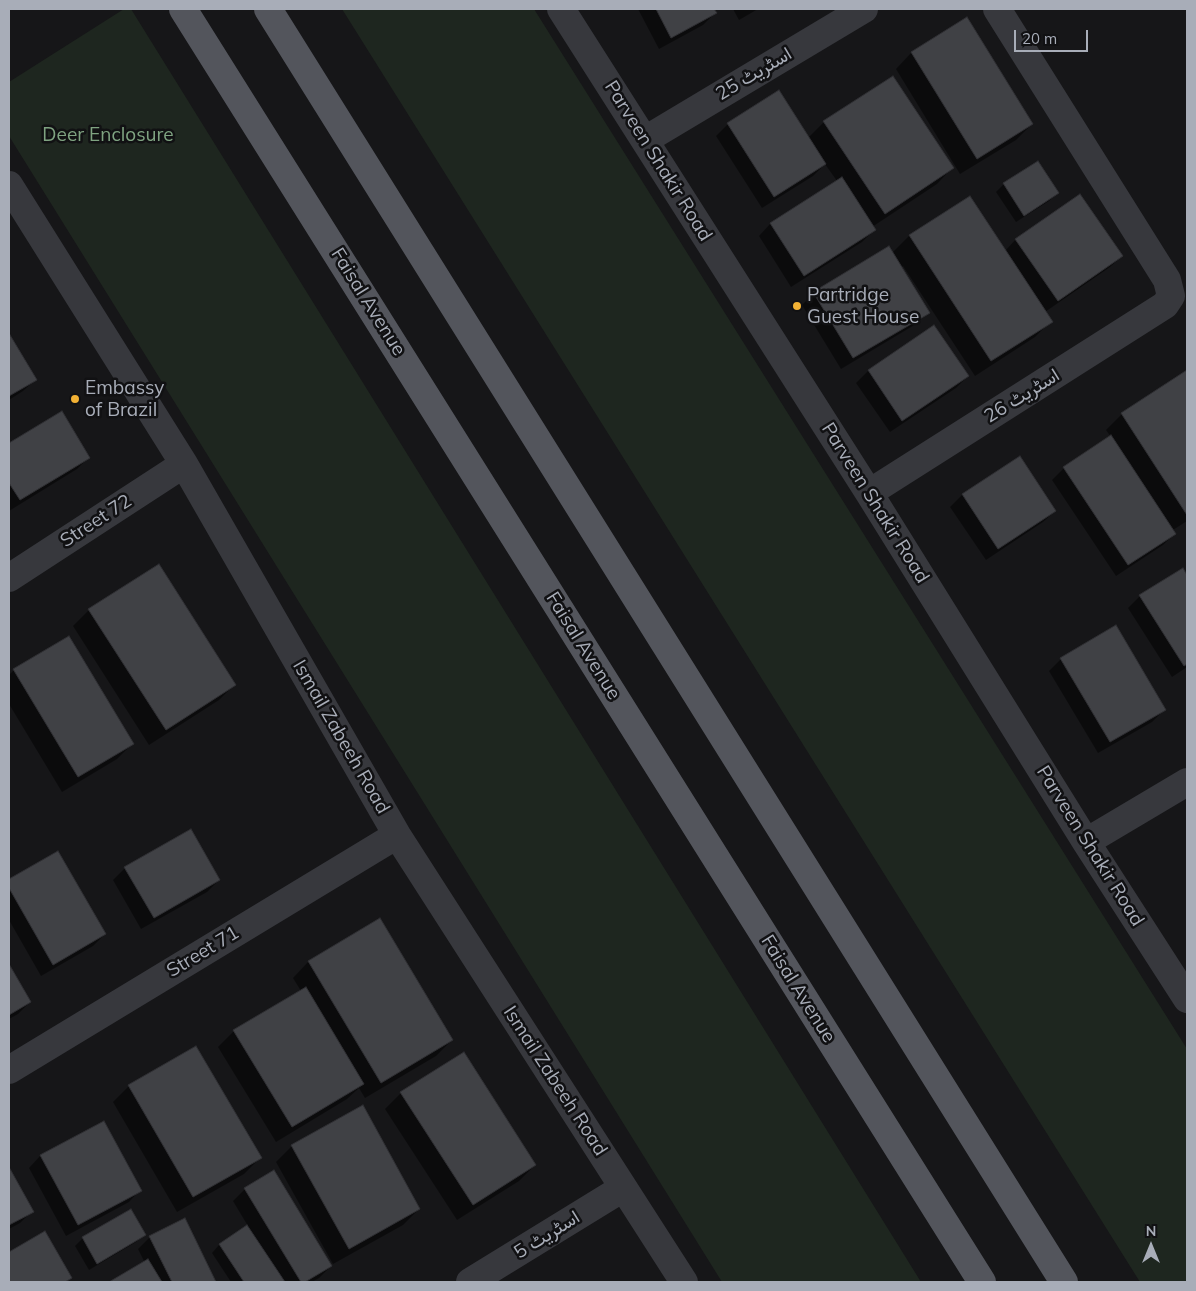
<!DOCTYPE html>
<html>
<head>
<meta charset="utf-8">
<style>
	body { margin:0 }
	#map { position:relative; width:1196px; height:1291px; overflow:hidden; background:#161618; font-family:Mulish,sans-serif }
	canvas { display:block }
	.frame { position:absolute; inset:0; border:10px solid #a8adb8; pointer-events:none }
	.north { position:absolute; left:1126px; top:1221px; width:50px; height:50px; -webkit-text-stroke:4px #111113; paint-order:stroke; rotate:0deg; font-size:14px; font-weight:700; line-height:20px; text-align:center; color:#a8adb8 }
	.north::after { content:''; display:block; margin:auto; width:18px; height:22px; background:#a8adb8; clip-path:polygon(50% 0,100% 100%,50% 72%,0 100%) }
	.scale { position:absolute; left:1014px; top:30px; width:74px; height:22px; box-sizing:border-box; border:2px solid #a8adb8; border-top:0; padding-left:6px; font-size:15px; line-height:18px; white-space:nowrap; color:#a8adb8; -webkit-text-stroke:4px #111113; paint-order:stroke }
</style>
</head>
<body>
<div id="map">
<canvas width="1196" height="1291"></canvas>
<div class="frame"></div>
<div class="north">N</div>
<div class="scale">20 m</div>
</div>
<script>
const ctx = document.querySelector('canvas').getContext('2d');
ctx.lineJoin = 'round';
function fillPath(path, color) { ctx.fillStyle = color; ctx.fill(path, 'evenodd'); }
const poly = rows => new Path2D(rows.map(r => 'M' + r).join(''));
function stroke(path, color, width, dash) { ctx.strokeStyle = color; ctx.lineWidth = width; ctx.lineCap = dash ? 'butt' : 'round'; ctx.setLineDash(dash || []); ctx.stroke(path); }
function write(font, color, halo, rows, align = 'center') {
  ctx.font = font + ' Mulish,Vazirmatn,sans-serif'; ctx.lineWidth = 5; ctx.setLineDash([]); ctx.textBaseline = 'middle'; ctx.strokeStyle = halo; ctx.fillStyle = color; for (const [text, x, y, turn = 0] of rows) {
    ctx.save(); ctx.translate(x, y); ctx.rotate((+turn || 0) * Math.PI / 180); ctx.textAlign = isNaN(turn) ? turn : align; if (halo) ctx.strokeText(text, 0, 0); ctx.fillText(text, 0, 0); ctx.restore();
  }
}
const green = poly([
	[124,9,131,9,921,1282,722,1282,9,136,9,82],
	[342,9,534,9,1187,1049,1187,1282,1140,1282]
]);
const shadow = poly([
	[638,9,713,9,715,13,703,25,659,49],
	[733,9,758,9,739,20],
	[967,19,1032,124,1016,140,960,174,896,69,911,53],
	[824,122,952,168,937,184,872,227,874,230,862,242,791,287,759,236,770,224,837,181,825,164,813,176,762,208,716,136,728,124,808,138],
	[1004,184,1057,193,1049,201,1016,222,996,192],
	[970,197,1005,251,1016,239,1122,256,1110,267,1045,312,1051,321,1035,337,975,376,903,266,901,267,928,312,916,324,841,369,802,305,814,293,892,253,909,236],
	[934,327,968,376,956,388,890,432,856,383,868,371],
	[9,337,10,337,35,380,23,391,9,400],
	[1187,372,1187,521,1173,530,1175,533,1163,545,1116,576,1052,480,1064,468,1111,437,1106,430,1122,414],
	[62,413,89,457,77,469,9,511,9,445],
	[1019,458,1055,511,1043,522,986,560,950,507,962,495],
	[1182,569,1187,577,1187,667,1172,677,1128,608,1140,596],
	[89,610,234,685,219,700,149,745,73,626],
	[1061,659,1164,710,1152,722,1098,753,1049,671],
	[14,670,133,743,117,759,62,792,9,704,9,675],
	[57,853,105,934,93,946,41,976,9,920,9,880],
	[125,868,219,880,207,892,141,929,113,880],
	[379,920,452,1040,436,1056,365,1098,359,1088,347,1099,276,1142,218,1047,234,1031,301,991,293,978,308,962],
	[9,966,30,1002,18,1014,9,1019],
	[129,1086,260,1158,244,1174,177,1212,113,1102],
	[401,1093,535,1165,519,1181,457,1220,385,1109],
	[104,1122,140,1190,129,1202,66,1236,29,1168,40,1156],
	[292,1146,419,1209,403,1225,333,1264,276,1162],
	[9,1169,32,1211,20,1223,9,1229],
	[245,1189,331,1266,319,1278,312,1282,231,1282,212,1253,219,1245,248,1226,233,1201],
	[184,1220,215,1282,112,1282,145,1263,138,1249,150,1237],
	[45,1233,71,1278,66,1282,9,1282,9,1253],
	[144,1235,136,1242,89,1270,75,1246,83,1238]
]);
const building = poly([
	[656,9,714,9,717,13,671,38,656,9],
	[967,17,1033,124,977,159,911,52,967,17],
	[893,76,954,168,885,214,823,121,893,76],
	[779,90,826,164,774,197,727,123,779,90],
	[1038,161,1059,193,1024,216,1003,183,1038,161],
	[842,177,876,230,804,276,770,223,842,177],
	[1080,194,1123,256,1058,301,1015,239,1080,194],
	[970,196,1053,322,991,361,909,235,970,196],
	[889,246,930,313,853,358,813,292,889,246],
	[934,325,969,376,902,421,868,370,934,325],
	[10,335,37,380,9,396,9,336,10,335],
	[1187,370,1187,515,1121,413,1187,370],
	[62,411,90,458,20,500,9,483,9,443,62,411],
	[1111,435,1176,534,1128,565,1063,467,1111,435],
	[1020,456,1056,511,998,549,962,494,1020,456],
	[159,564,236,685,166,730,88,609,159,564],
	[1183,568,1187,575,1187,664,1184,666,1139,595,1183,568],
	[1116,625,1166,710,1110,742,1060,658,1116,625],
	[69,636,134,744,78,777,13,669,69,636],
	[191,829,220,880,154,918,124,867,191,829],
	[58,851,106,934,53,965,9,888,9,879,58,851],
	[380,918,453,1040,381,1083,308,961,380,918],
	[9,964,31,1002,9,1015,9,964],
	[306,987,364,1084,292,1127,233,1030,306,987],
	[196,1046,262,1158,193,1197,128,1085,196,1046],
	[464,1052,536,1165,473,1205,400,1092,464,1052],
	[363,1105,420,1209,349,1249,291,1145,363,1105],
	[104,1121,142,1191,78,1225,40,1155,104,1121],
	[9,1167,34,1212,9,1225,9,1167],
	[274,1170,332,1266,305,1282,301,1282,244,1188,274,1170],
	[131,1209,146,1235,97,1264,82,1237,131,1209],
	[185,1218,216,1282,172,1282,149,1236,185,1218],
	[247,1225,285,1282,244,1282,219,1244,247,1225],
	[45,1231,72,1278,65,1282,9,1282,9,1252,45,1231],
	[148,1259,162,1282,109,1282,148,1259]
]);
const minor = poly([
	[561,9,869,493,1086,842,1187,999],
	[645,140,864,9],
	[9,185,184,464,397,835,684,1282],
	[869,493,1165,305,1171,296,1167,280,997,9],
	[9,578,184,464],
	[1086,842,1187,782],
	[9,1070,397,835],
	[470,1282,623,1188]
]);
const major = poly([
	[183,9,982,1282],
	[268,9,1064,1282]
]);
const markers = [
	[797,306,5,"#f2b134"],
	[75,399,5,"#f2b134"]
];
const streetNames = [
	["اسٹریٹ 25",754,74,-31],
	["Parveen Shakir Road",658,161,58],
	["Faisal Avenue",368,302,58],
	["اسٹریٹ 26",1022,396,-32],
	["Parveen Shakir Road",875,503,58],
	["Street 72",96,521,-33],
	["Faisal Avenue",583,646,58],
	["Ismail Zabeeh Road",341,737,60],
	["Parveen Shakir Road",1090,846,58],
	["Street 71",203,952,-31],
	["Faisal Avenue",798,989,58],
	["Ismail Zabeeh Road",555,1081,57],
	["اسٹریٹ 5",547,1235,-32]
];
const parkNames = [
	["Deer Enclosure",108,135]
];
const poiNames = [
	["Partridge",807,295],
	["Guest House",807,317],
	["Embassy",85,388],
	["of Brazil",85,410]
];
fillPath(green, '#1e261f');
fillPath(shadow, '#0007');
fillPath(building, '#404145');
stroke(building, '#303034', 1);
stroke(minor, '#37383d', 28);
stroke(major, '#53555c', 28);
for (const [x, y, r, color] of markers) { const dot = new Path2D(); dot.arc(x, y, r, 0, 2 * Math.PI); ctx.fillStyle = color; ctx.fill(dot); stroke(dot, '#111113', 2); }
write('19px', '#a8adb8', '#111113', streetNames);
write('19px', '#7fa381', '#111113', parkNames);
write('19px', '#a8adb8', '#111113', poiNames, 'left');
</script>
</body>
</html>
